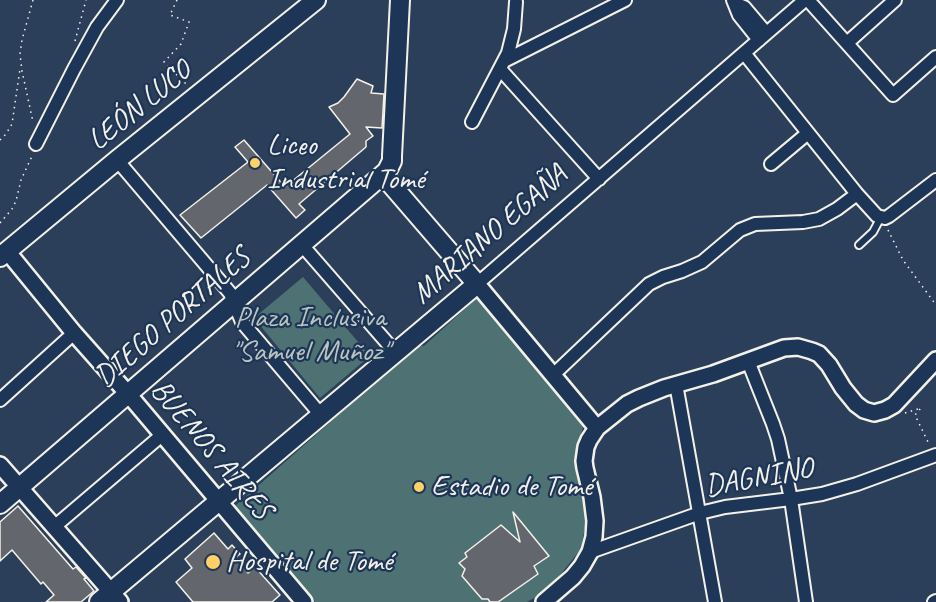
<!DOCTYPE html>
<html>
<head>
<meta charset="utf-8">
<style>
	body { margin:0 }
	canvas { display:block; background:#2b3f5b }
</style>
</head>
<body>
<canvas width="936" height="602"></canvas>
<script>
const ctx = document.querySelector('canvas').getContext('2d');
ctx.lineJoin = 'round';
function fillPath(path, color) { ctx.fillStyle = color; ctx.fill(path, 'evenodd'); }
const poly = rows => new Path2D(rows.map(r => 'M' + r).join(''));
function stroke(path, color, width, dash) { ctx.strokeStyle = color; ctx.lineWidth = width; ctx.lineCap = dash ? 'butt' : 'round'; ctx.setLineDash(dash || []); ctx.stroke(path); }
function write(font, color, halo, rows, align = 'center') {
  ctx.font = font + ' Caveat,sans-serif'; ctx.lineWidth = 4.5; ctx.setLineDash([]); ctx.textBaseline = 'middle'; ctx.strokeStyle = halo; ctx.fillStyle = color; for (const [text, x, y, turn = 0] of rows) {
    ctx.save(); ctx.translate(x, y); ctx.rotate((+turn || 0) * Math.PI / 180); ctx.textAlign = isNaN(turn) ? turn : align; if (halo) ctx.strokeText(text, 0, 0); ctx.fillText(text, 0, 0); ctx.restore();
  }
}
const green = poly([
	[303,277,370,356,320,398,254,318],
	[478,297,550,382,570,406,583,426,575,468,588,511,581,549,548,590,527,602,315,602,235,506,418,345,424,346]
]);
const building = poly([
	[357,79,373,86,371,93,384,94,382,128,366,127,373,136,366,141,366,147,299,204,305,210,296,218,267,185,201,238,180,215,248,162,235,147,244,140,285,187,350,134,329,107,338,103,344,97,357,79],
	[18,506,73,569,76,567,86,578,84,579,94,591,81,602,46,602,54,595,43,582,41,584,12,550,0,561,0,522,18,506],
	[513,512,549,556,534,566,538,574,498,602,490,602,488,599,482,599,462,576,465,569,459,563,467,557,465,553,501,525,520,542,513,512],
	[214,533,228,549,232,545,240,554,236,557,248,573,255,567,280,595,272,602,193,602,176,582,192,568,185,559,214,533]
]);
const path = poly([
	[33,0,22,40,20,54,22,71,33,122],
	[177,0,170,15,189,22,181,44,164,62,187,85],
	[75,41,86,0],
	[0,140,6,134,12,124,20,69],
	[0,223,12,209,16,201,21,180,32,156],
	[888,230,903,260,936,305],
	[905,413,921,408,915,415,929,444]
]);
const service = poly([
	[859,245,873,232,881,217]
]);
const minor = poly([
	[733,0,739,15,759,40],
	[808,0,893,95,936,57],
	[736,4,744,7,766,33],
	[847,43,895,0],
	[744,53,857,194,877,216,885,218,889,216,936,180],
	[504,61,625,0],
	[500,69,599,179],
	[472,122,508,53,514,29,516,2],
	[36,144,74,69,97,27,117,0],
	[117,160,230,293,242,322,321,415],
	[771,164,808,133],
	[302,245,396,353],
	[477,284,805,0],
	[748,361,773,424,778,439,791,499,806,602],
	[553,375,649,284,663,277,682,271,702,262,740,230,755,224,803,222,819,219,837,209,857,194],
	[676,384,715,602],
	[0,400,74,333],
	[54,527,162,435],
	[590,552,700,513,725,507,791,499,822,494,857,484,936,455],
	[934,602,936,601]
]);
const tertiary = poly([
	[7,251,74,333,129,395,304,602],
	[477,284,597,428],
	[0,465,120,602],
	[544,602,573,577,582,566,590,552,594,537,595,521,592,497,585,468,584,461,586,447,589,440,597,428,627,404,639,398,664,388,713,374,784,348,798,347,812,351,819,354,829,365,843,388,856,404,864,410,874,413,885,410,894,405,936,360]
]);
const secondary = poly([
	[0,257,117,160,316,0],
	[0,504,387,171,392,161,392,156,400,0],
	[99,602,477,284,383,175]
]);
const markers = [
	[255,163,6,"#ffd166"],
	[419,487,6,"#ffd166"],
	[213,562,8,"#ffd166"]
];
const streetNames = [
	["LEÓN LUCO",140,106,-39],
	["MARIANO EGAÑA",490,235,-41],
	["DIEGO PORTALES",173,318,-41],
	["BUENOS AIRES",211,450,50],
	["DAGNINO",759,478,-10]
];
const poiNames = [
	["Liceo",267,146],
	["Industrial Tomé",267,180],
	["Estadio de Tomé",431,487],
	["Hospital de Tomé",226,562]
];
const parkNames = [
	["Plaza Inclusiva",310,318],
	["\"Samuel Muñoz\"",310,352]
];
fillPath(green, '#4e7274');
fillPath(building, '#63676d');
stroke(building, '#f4f1e8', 1.5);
stroke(service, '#f4f1e8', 10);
stroke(minor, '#f4f1e8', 16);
stroke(tertiary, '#f4f1e8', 20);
stroke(secondary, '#f4f1e8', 22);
stroke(path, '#f4f1e8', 1.5, [1.5, 4.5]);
stroke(service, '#1d3557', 6);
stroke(minor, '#1d3557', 12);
stroke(tertiary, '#1d3557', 15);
stroke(secondary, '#1d3557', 18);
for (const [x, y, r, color] of markers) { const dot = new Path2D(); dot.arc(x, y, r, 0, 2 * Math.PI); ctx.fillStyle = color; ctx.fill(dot); stroke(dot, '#1d3557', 2); }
write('30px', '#f4f1e8', '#1d3557', streetNames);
write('30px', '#f4f1e8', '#1d3557', poiNames, 'left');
write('30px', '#bac5bf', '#1d3557', parkNames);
</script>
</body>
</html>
